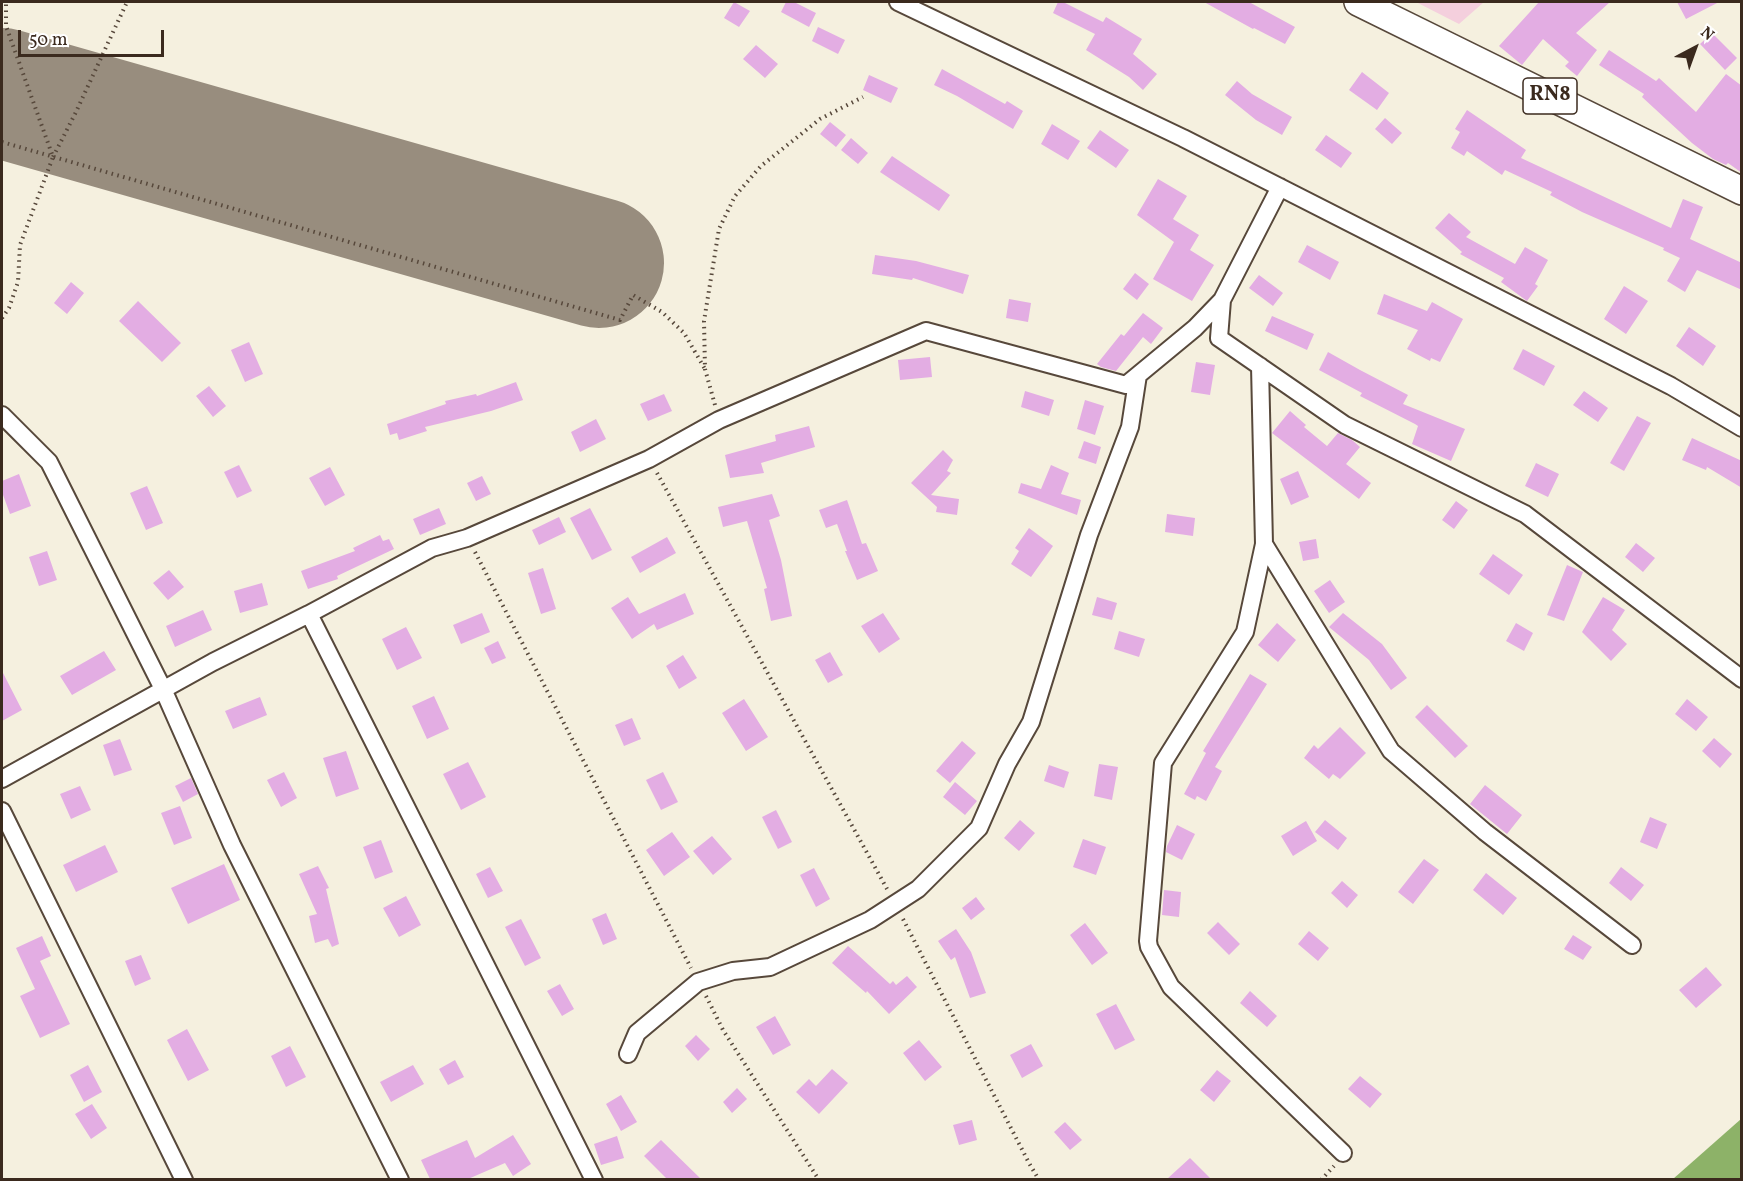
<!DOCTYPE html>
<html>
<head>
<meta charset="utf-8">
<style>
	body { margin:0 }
	#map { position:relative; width:1743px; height:1181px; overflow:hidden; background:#f5f0df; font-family:Vollkorn,serif }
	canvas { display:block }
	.frame { position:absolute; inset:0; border:3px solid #3b2a1e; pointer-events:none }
	.north { position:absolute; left:1665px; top:18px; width:60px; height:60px; -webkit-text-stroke:4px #fff; paint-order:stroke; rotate:41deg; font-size:16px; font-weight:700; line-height:24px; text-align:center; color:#3b2a1e }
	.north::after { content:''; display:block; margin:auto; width:21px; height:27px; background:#3b2a1e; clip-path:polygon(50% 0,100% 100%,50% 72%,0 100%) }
	.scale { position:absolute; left:18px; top:30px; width:146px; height:27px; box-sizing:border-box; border:3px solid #3b2a1e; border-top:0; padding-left:8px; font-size:18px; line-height:21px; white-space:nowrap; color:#3b2a1e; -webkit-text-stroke:4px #fff; paint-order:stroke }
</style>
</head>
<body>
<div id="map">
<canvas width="1743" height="1181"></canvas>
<div class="frame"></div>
<div class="north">N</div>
<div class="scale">50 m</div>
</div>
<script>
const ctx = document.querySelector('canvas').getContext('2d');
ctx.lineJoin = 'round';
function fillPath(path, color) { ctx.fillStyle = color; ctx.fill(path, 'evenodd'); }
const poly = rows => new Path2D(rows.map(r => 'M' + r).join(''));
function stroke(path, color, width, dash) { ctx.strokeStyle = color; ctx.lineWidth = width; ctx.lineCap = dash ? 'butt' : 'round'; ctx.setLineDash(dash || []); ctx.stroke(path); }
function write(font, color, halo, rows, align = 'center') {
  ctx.font = font + ' Vollkorn,serif'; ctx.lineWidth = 6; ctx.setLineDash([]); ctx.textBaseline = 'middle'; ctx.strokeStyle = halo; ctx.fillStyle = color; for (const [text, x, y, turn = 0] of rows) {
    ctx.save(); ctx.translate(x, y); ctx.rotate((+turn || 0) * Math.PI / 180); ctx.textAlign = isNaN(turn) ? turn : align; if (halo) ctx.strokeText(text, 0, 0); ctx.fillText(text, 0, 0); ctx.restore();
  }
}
const built = poly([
	[1416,2,1484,2,1459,24]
]);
const forest = poly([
	[1741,1119,1741,1179,1673,1179]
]);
const runway = poly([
	[2,93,599,263]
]);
const building = poly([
	[734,2,750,11,739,27,724,18],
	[786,2,794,2,816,13,809,27,781,12],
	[1058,2,1063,2,1103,22,1106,17,1142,39,1133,54,1157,74,1143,90,1129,77,1086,50,1095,34,1053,13],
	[1204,2,1249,2,1295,27,1285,44,1254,28,1253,29],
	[1539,2,1610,2,1576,33,1597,50,1577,76,1565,66,1569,62,1543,39,1522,65,1499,46],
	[1677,2,1719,2,1686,19],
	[818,27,845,40,838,54,812,41],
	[1712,33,1737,58,1725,70,1700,44],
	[756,45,778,64,765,78,743,59],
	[1609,50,1656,81,1659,78,1696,112,1726,74,1742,86,1742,173,1728,163,1726,165,1713,159,1692,143,1642,97,1644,94,1599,65],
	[942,69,1005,104,1007,101,1023,111,1013,129,957,96,934,85],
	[1362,72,1389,93,1377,110,1349,90],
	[869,75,898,88,891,103,863,90],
	[1237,81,1252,94,1292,117,1282,135,1256,120,1225,95],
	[1467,110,1526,150,1521,158,1671,228,1683,199,1703,207,1690,239,1742,263,1742,290,1697,270,1685,292,1667,281,1680,258,1663,250,1664,248,1582,212,1550,195,1552,192,1505,170,1502,175,1467,151,1464,156,1451,148,1460,132,1455,129],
	[1385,118,1402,133,1392,144,1375,129],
	[830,122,846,135,836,147,820,134],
	[1052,124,1080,141,1068,160,1041,144],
	[1100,130,1129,150,1116,168,1087,148],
	[1326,135,1352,153,1341,168,1315,150],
	[851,138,868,153,858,164,841,150],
	[892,156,950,195,939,211,880,172],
	[1158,179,1187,196,1173,219,1199,235,1190,250,1214,265,1192,301,1153,279,1174,242,1137,215],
	[1449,213,1471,232,1466,237,1515,264,1525,247,1548,260,1535,284,1538,286,1527,301,1501,282,1504,278,1460,254,1462,252,1435,228],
	[1307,245,1339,262,1330,280,1298,262],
	[875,255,916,261,969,275,963,294,913,278,912,280,872,274],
	[1135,273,1149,284,1137,300,1123,289],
	[1259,275,1283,293,1273,306,1249,288],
	[71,282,84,293,67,314,54,303],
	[1624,286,1648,301,1626,334,1604,319],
	[1384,294,1427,311,1432,302,1463,319,1440,362,1431,358,1430,361,1407,349,1418,330,1377,314],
	[1009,299,1031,303,1028,322,1006,318],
	[138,301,181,343,162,362,119,321],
	[1143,313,1163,328,1151,344,1143,337,1116,371,1101,367,1097,364,1121,334,1124,336],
	[1272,316,1314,334,1307,350,1265,331],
	[1689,327,1716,346,1703,366,1676,346],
	[249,342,263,374,245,382,231,350],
	[1523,349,1555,366,1544,386,1513,369],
	[1328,352,1360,370,1408,395,1403,404,1465,429,1451,461,1412,444,1418,426,1415,424,1360,396,1362,393,1319,370],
	[930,357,932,377,900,380,898,360],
	[1196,362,1215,365,1210,395,1191,392],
	[516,382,523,400,491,411,425,427,427,431,399,440,397,433,390,435,387,424,446,404,445,401,476,394,477,396],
	[209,386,226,406,213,417,196,396],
	[1025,391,1054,400,1049,416,1021,407],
	[1584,391,1608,408,1598,422,1573,405],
	[664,394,672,411,648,421,640,404],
	[1085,400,1104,406,1095,435,1077,429],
	[1290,411,1306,425,1304,427,1327,446,1338,433,1352,440,1360,447,1346,464,1371,483,1359,499,1272,433],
	[1637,416,1651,423,1624,471,1610,463],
	[596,419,606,439,580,452,571,432],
	[809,426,815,447,761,463,764,473,730,478,725,455,776,441,775,435],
	[1692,438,1742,461,1742,488,1707,467,1706,470,1682,460],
	[1084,441,1101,447,1096,464,1078,458],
	[943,450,953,460,947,471,951,473,931,495,959,499,957,515,936,512,937,507,911,483],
	[1536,463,1559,474,1548,497,1525,486],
	[239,465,252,491,237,498,224,472],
	[1051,465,1069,473,1061,494,1081,500,1077,515,1018,493,1021,483,1041,489],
	[330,467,345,495,325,506,309,478],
	[1298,471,1309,497,1291,505,1280,479],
	[19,474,31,506,10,514,2,492,2,481],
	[482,476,491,494,476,501,467,483],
	[147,486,163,523,146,530,130,493],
	[772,494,780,516,769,520,781,560,792,616,771,621,764,589,767,588,747,521,723,527,718,507],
	[847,500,862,544,866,543,878,571,857,580,845,551,847,551,837,524,826,528,819,510],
	[1456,501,1468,510,1454,529,1442,520],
	[439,508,446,524,420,535,413,519],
	[590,508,612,550,592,560,570,518],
	[1167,514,1195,518,1193,536,1165,532],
	[559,517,566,532,539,545,532,530],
	[1029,528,1053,546,1031,577,1011,564,1019,551,1015,548],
	[380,535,383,541,389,539,394,549,337,576,338,579,308,589,301,571,355,551,353,548],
	[667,537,676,553,640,573,631,557],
	[1316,539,1319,558,1303,561,1299,542],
	[1636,543,1655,558,1643,572,1625,557],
	[47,551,57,580,39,586,29,557],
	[1493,554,1523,575,1509,595,1479,574],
	[1567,565,1583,572,1564,621,1547,615],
	[543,568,556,609,541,614,528,573],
	[169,570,184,587,168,600,153,583],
	[1330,580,1345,602,1329,613,1314,591],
	[262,583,268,605,240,613,234,591],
	[685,593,694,614,657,630,654,624,632,639,611,608,628,597,639,614],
	[1097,597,1117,603,1112,620,1092,615],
	[1603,597,1625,610,1612,630,1627,644,1611,661,1582,632],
	[203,610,212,630,175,647,166,626],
	[482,613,490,632,461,644,453,625],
	[883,613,900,639,879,653,861,626],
	[1343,613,1382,644,1407,678,1391,690,1369,660,1329,627],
	[1277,623,1296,640,1278,662,1258,645],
	[1516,623,1533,633,1524,651,1506,641],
	[406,627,422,658,397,670,382,639],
	[1119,631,1145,639,1139,657,1114,649],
	[498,641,506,658,492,664,484,648],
	[104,651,116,670,72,695,60,676],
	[830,652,843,675,828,683,815,660],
	[683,655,697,678,679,689,666,666],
	[2,671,22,710,2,721],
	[1250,674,1267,684,1215,767,1222,771,1206,801,1197,796,1195,800,1184,794,1206,753,1203,751],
	[434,696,449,729,427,739,412,706],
	[260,697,267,715,233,729,225,711],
	[744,699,768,737,746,751,722,713],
	[1687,699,1708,717,1696,731,1675,714],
	[1427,705,1468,746,1455,758,1415,717],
	[632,718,641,739,624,746,615,725],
	[1340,727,1366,753,1340,779,1333,774,1329,779,1304,758,1314,745,1318,749],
	[1714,738,1732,754,1720,768,1702,751],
	[120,739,132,770,114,776,103,745],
	[962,741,976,753,950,783,936,771],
	[346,751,359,789,336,797,323,758],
	[468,762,486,797,461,810,443,774],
	[1099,764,1118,767,1112,800,1094,796],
	[1049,765,1069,772,1064,788,1044,781],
	[284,772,297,798,281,807,267,780],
	[663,772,678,802,661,810,646,780],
	[191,778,198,794,183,802,175,786],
	[955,782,977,801,965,815,943,797],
	[1485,785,1522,815,1507,834,1470,804],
	[80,786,91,810,71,819,60,794],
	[180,806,192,838,174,845,161,813],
	[776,810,792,842,778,849,762,817],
	[1650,817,1667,824,1657,849,1640,842],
	[1020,820,1035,833,1019,851,1004,838],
	[1325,820,1347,838,1338,850,1315,832],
	[1306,821,1317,841,1293,856,1281,836],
	[1177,825,1195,834,1182,860,1166,852,1167,846],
	[672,832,690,857,664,876,646,850],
	[712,836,732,859,713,875,693,851],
	[1083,839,1106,847,1096,875,1073,867],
	[381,840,393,872,375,879,363,847],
	[105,845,118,872,76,892,63,865],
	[1424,859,1439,870,1413,904,1398,892],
	[224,864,240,900,188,924,171,888],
	[318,866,329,888,326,889,339,944,332,947,328,939,315,943,309,916,317,914,299,874],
	[490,867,503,891,488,898,476,874],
	[1621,867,1644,885,1631,901,1609,883],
	[814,868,830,899,816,907,800,875],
	[1486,873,1517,898,1503,915,1473,890],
	[1342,881,1358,895,1347,908,1331,893],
	[1164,890,1181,892,1179,917,1162,915],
	[406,896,421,925,399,937,383,908],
	[976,897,985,909,971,920,962,908],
	[606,913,617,939,603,945,592,919],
	[521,919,541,958,525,966,505,927],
	[1218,922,1240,944,1229,955,1207,933],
	[1085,923,1108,953,1092,965,1070,935],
	[956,929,971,952,986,993,970,998,955,957,951,960,938,941],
	[1309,931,1329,948,1318,961,1298,944],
	[1573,935,1592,947,1583,960,1564,949],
	[42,936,51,956,40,961,70,1024,40,1038,20,996,35,989,16,948],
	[848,946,890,984,893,981,896,985,907,976,917,987,889,1014,867,991,866,993,832,963],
	[141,955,151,979,135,986,125,961],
	[1706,967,1722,985,1696,1008,1679,990],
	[560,984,574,1009,562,1016,547,991],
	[1250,991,1277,1016,1267,1027,1240,1003],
	[1116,1004,1135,1040,1115,1050,1096,1014],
	[775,1016,791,1045,773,1055,756,1027],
	[187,1029,209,1070,188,1081,167,1040],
	[696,1035,710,1049,698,1061,685,1046],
	[919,1040,942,1067,925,1081,903,1053],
	[1031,1044,1043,1066,1022,1078,1010,1055],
	[290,1046,306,1077,286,1087,271,1056],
	[455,1060,464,1077,448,1085,439,1069],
	[88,1065,102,1092,84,1102,70,1075],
	[413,1065,424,1084,391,1102,380,1082],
	[832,1069,848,1083,819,1114,796,1092,809,1079,816,1086],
	[1217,1070,1231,1081,1214,1102,1200,1090],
	[1360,1076,1382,1094,1370,1108,1348,1089],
	[737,1088,747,1099,732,1113,723,1102],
	[621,1095,637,1122,621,1131,606,1104],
	[92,1104,107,1128,91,1139,75,1114],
	[972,1120,977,1140,959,1145,953,1125],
	[1065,1122,1082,1140,1070,1150,1054,1132],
	[513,1135,531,1164,513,1176,505,1163,468,1179,430,1179,421,1160,467,1140,475,1158],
	[617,1136,624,1158,601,1165,594,1144],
	[661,1140,701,1179,667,1179,644,1156],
	[1190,1158,1211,1179,1167,1179]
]);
const path = poly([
	[2,142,620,320,633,295,662,312,684,333,705,369],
	[53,157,75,114,127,2],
	[2,318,9,308,18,282,20,245,53,157,6,26,6,2],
	[715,405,705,369,704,321,719,229,735,196,761,166,820,119,863,97],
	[657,473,887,889],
	[475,552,691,968],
	[903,919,1029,1163,1039,1180],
	[706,996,723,1030,819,1180],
	[1321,1180,1334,1166]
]);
const street = poly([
	[898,2,1183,138,1671,386,1742,428],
	[1280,187,1222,300,1219,338,1345,425,1525,514,1742,679],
	[1260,366,1264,544,1391,751,1485,832,1632,945],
	[2,415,49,462,163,689,232,845,400,1180],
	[1264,544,1245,632,1163,763,1148,941,1149,947,1171,987,1343,1153],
	[309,614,594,1180],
	[2,779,213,662,309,614,432,548,467,538,649,459,719,420,926,331,1126,385,1195,328,1222,300],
	[2,811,184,1180],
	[628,1054,637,1033,698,982,733,971,770,967,870,920,918,889,979,828,1007,764,1031,722,1089,535,1130,427,1138,375]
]);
const primary = poly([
	[1358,2,1742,191]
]);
const shields = [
	[1550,96,54]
];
const shieldNames = [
	["RN8",1550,96]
];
fillPath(built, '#f4cfdd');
fillPath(forest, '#8db268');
stroke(runway, '#988d7e', 130);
fillPath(building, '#e3ade3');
stroke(street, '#57483b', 20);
stroke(primary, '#57483b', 30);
stroke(path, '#57483b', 4, [1.5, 4.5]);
stroke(street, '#fff', 16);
stroke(primary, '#fff', 27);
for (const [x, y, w] of shields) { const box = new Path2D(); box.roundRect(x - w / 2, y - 18, w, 36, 4.5); ctx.fillStyle = '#fff'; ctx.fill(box); stroke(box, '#3b2a1e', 1.5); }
write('bold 21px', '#3b2a1e', null, shieldNames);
</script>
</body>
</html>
